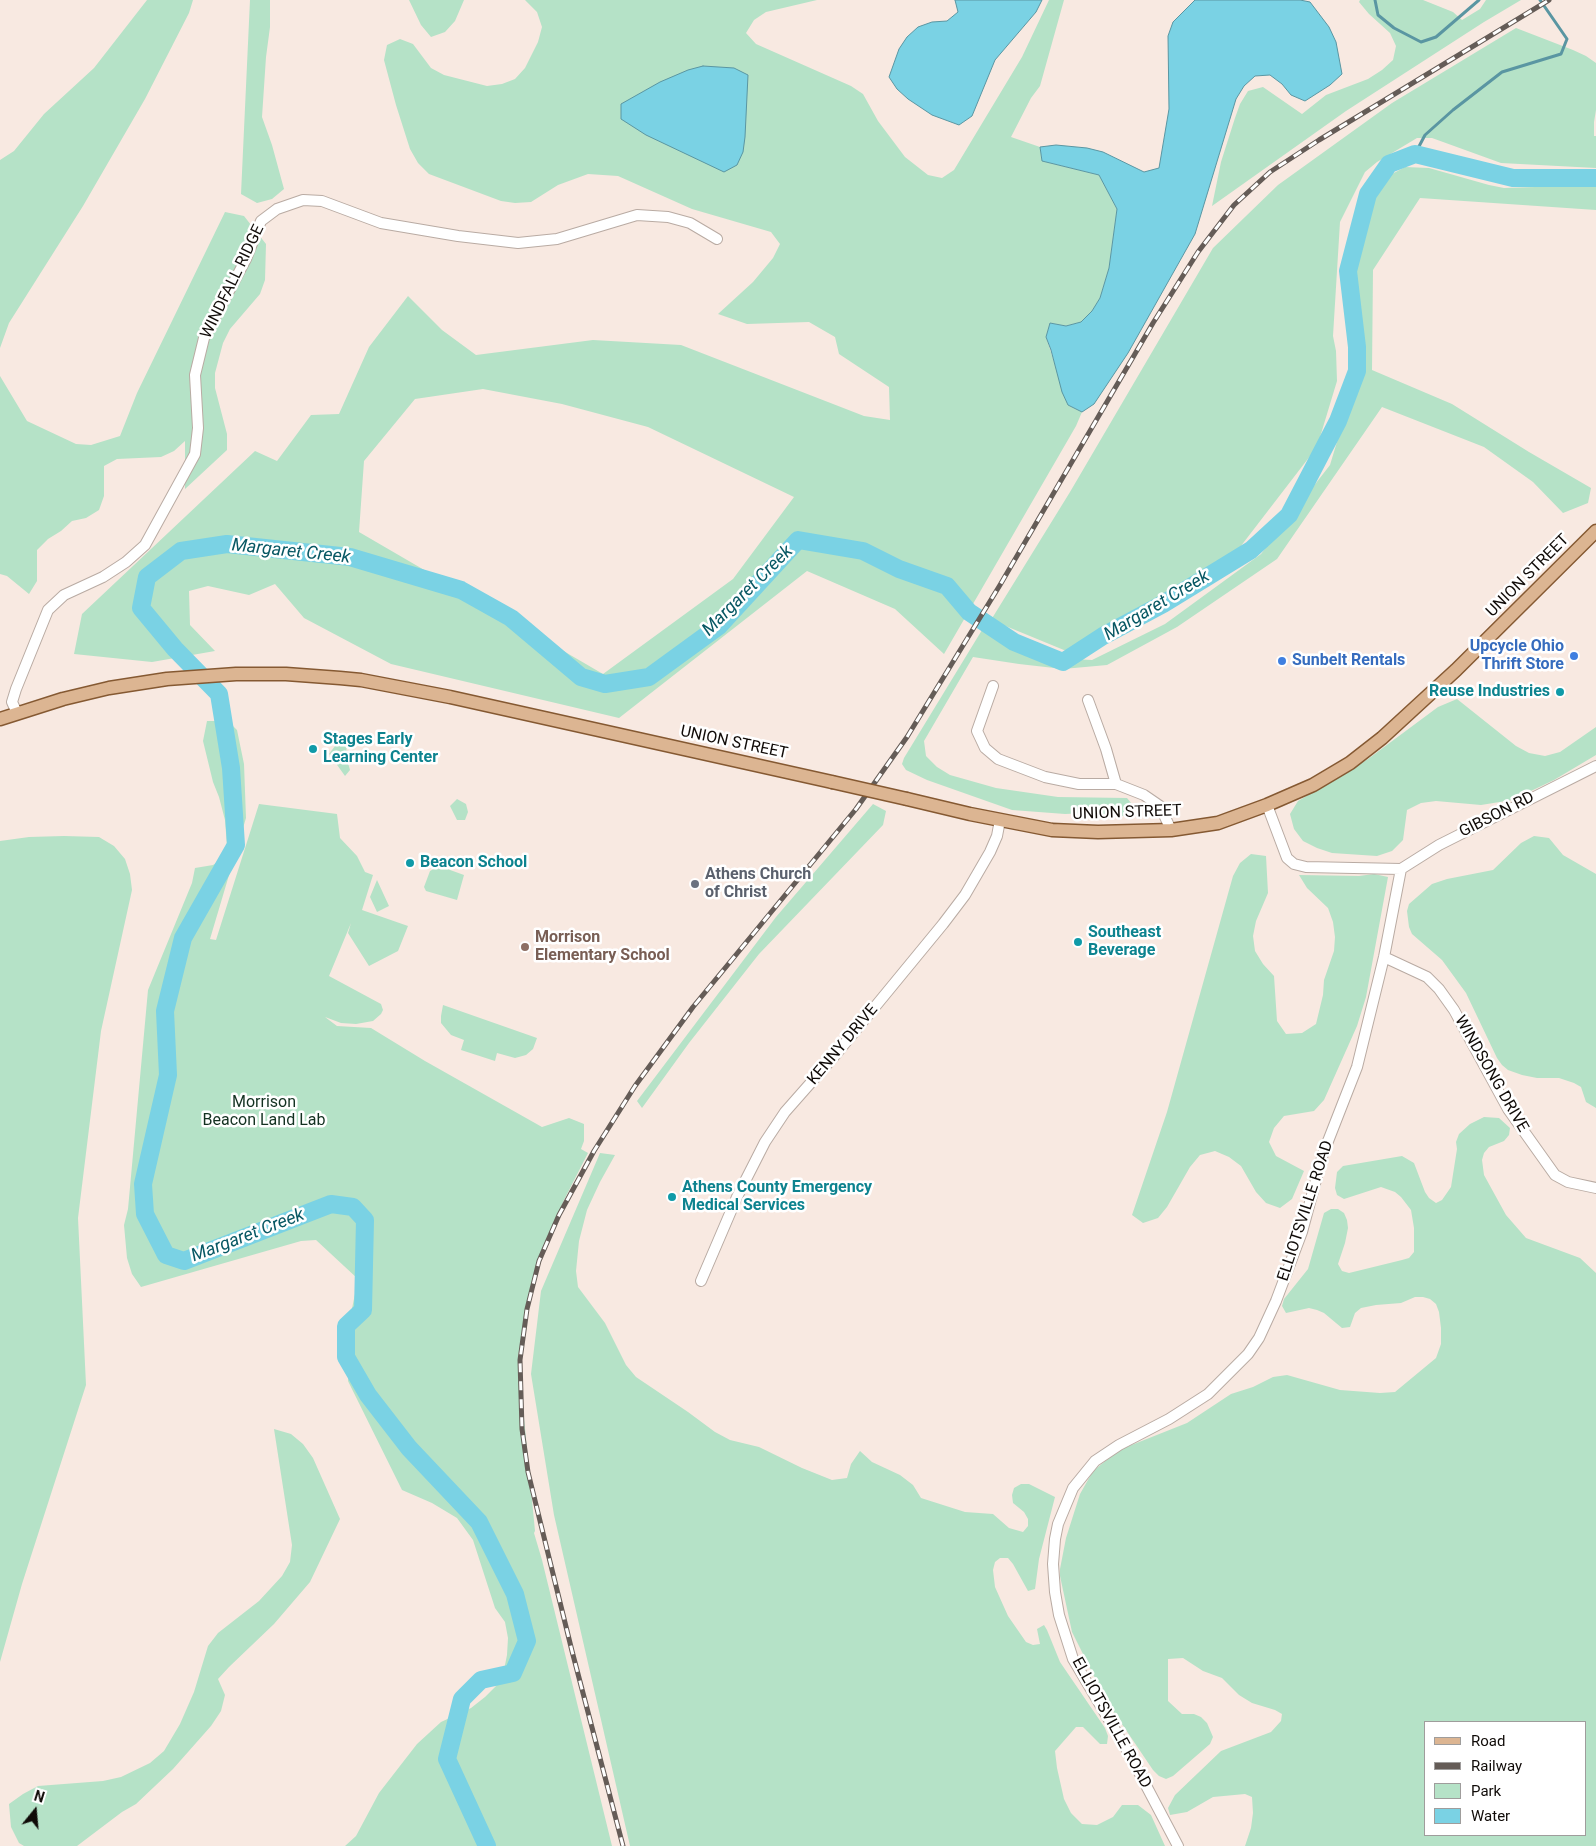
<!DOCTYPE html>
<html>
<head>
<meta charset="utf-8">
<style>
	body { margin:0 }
	#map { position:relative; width:1596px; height:1846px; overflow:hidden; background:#f8e9e1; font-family:Roboto,sans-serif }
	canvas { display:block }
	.legend { position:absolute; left:1424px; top:1721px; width:162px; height:115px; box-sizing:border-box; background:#fff; border:1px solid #9f9d9c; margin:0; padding:6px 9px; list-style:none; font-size:15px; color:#100b08 }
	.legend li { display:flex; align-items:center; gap:10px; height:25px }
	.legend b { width:25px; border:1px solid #9f9d9c }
	.north { position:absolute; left:10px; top:1786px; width:50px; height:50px; -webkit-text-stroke:4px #fff; paint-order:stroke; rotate:17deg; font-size:14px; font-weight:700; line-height:20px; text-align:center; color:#100b08 }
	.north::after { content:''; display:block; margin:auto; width:18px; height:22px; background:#100b08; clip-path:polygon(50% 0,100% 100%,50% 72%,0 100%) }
</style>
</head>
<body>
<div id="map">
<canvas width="1596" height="1846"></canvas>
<ul class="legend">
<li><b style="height:6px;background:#dcb592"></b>Road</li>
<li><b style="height:6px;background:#655c57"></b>Railway</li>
<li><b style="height:14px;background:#b5e2c7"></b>Park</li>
<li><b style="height:14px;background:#7ad2e4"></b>Water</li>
</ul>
<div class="north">N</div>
</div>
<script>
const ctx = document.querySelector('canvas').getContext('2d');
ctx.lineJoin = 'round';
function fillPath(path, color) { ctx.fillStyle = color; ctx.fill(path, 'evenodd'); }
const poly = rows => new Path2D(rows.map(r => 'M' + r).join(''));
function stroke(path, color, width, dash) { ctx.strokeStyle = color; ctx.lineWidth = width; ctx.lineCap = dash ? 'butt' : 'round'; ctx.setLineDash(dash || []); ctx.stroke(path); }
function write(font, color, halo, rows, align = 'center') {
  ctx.font = font + ' Roboto,sans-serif'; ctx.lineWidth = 5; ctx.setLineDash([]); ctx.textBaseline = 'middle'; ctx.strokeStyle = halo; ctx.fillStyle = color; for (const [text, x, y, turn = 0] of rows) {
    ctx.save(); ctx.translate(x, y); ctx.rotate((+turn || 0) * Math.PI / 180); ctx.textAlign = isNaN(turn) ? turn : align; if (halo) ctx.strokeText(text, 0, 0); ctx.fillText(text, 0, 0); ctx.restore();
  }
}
const green = poly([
	[147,0,193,0,189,13,145,99,83,206,9,323,0,348,0,160,14,151,44,114,94,68],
	[250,0,270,0,270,27,266,57,262,117,272,145,284,189,272,199,257,203,241,194],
	[409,0,464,0,455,21,445,32,431,37,421,25],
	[525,0,817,0,766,12,754,20,746,33,756,44,851,86,863,94,878,121,905,157,928,175,942,178,954,170,1022,57,1049,0,1064,0,1040,86,1031,98,1011,137,1040,147,1042,161,1099,175,1117,209,1109,268,1100,298,1092,311,1081,322,1066,326,1050,323,1046,337,1068,405,1082,412,1076,426,944,654,895,609,807,571,619,718,391,664,304,618,275,584,249,595,208,586,189,591,190,625,215,651,152,662,74,654,82,614,255,451,277,461,311,415,339,414,369,347,408,296,442,330,476,355,593,340,681,345,864,416,890,420,889,387,839,354,835,337,809,322,747,324,718,314,753,282,773,258,780,244,771,232,692,209,618,176,588,174,558,185,531,202,515,203,501,201,429,174,418,163,410,149,396,105,384,60,387,45,400,39,413,44,431,68,444,75,487,86,502,84,515,79,525,68,538,42,542,27,537,12],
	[483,389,562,404,648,427,794,497,733,579,603,674,359,532,364,461,415,399],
	[1360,0,1423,0,1453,12,1462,20,1480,9,1486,0,1521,0,1484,22,1346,111,1212,206,1221,162,1235,118,1240,104,1248,91,1263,87,1302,114,1326,95,1368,79,1382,70,1393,60,1396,46,1390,33,1369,14,1359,2],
	[1516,28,1573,50,1586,56,1596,63,1596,110,1594,122,1594,136,1596,136,1596,168,1501,163,1432,138,1417,138,1377,162,1365,172,1340,222,1333,336,1336,351,1337,381,1317,447,1234,555,1076,655,991,620,1070,492,1213,248,1278,185,1392,103],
	[1405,167,1429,168,1489,185,1504,188,1596,185,1596,210,1420,198,1373,270,1372,370,1452,404,1529,452,1591,488,1588,503,1563,513,1533,482,1484,447,1382,407,1277,559,1177,627,1107,665,1063,669,1019,664,973,657,924,741,926,756,937,767,950,775,996,788,1058,797,1127,798,1132,804,1129,811,1123,816,1116,817,1087,813,1065,814,1012,810,927,780,906,770,902,764,904,758,982,630,1024,643,1054,658,1092,660,1165,624,1261,554,1330,465,1359,369,1351,284,1367,213,1382,186,1392,174],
	[225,212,244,216,266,244,265,280,260,294,230,329,223,343,215,373,215,388,227,434,227,450,185,489,185,441,174,451,161,457,117,459,104,466,104,496,99,510,86,518,72,521,61,531,48,539,37,550,37,581,29,594,7,576,0,574,0,376,27,421,76,444,91,445,120,436,137,393],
	[1457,699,1516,746,1529,753,1545,756,1560,752,1596,727,1596,755,1554,780,1512,800,1481,805,1436,801,1421,803,1407,810,1403,840,1392,851,1377,856,1332,853,1317,848,1303,841,1294,829,1290,814,1298,801,1368,759,1438,707],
	[207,721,222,721,230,723,237,730,244,764,246,818,210,939,216,940,259,804,337,814,340,838,357,856,365,872,373,875,362,910,408,926,398,951,369,966,348,933,351,923,329,976,381,1004,383,1010,381,1014,373,1021,356,1024,341,1023,325,1017,337,1026,371,1028,425,1061,542,1127,569,1118,584,1124,584,1141,581,1149,588,1153,564,1200,539,1261,518,1356,535,1531,534,1533,542,1560,612,1846,345,1846,356,1836,379,1793,417,1744,441,1722,471,1708,485,1697,496,1686,504,1670,507,1655,508,1638,505,1622,495,1608,473,1540,457,1518,432,1503,402,1490,348,1381,349,1368,342,1358,358,1279,316,1240,301,1241,141,1287,132,1274,127,1258,124,1225,128,1209,148,990,192,883,195,868,213,865,219,861,225,853,227,846,225,820,219,797,213,782,203,741],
	[344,734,347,742,346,756,350,770,345,776,335,762,335,759,329,754],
	[457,799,466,804,468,812,465,820,457,820,450,806],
	[873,804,886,811,883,825,759,954,689,1043,642,1108,637,1101,776,917],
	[64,836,99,837,114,846,125,859,130,874,132,890,101,1031,78,1218,86,1385,22,1584,0,1662,0,841,29,837],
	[1534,836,1549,838,1563,855,1596,874,1596,1108,1586,1102,1581,1087,1574,1083,1559,1078,1537,1078,1522,1075,1508,1070,1502,1065,1497,1058,1466,993,1442,960,1412,934,1409,927,1407,911,1409,904,1432,884,1447,879,1493,870,1521,843],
	[1251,854,1266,856,1268,893,1256,921,1253,936,1255,951,1263,964,1274,976,1277,1021,1286,1034,1302,1033,1316,1024,1323,995,1324,980,1334,951,1335,937,1333,922,1328,908,1307,888,1299,875,1359,876,1374,874,1388,877,1366,997,1357,1026,1324,1100,1314,1111,1284,1116,1274,1128,1269,1142,1276,1156,1304,1171,1292,1199,1280,1208,1266,1203,1256,1192,1241,1166,1229,1157,1215,1151,1200,1155,1190,1167,1167,1207,1158,1218,1143,1223,1132,1215,1167,1112,1233,876,1240,863],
	[439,866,464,875,457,900,426,891,424,887,430,871],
	[377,880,389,906,377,912,370,897],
	[443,1005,537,1038,533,1049,526,1055,515,1058,497,1053,495,1061,461,1050,464,1040,451,1035,441,1023,441,1016],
	[1484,1117,1499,1118,1510,1128,1509,1135,1504,1141,1489,1147,1484,1153,1482,1160,1484,1175,1506,1215,1526,1238,1580,1258,1596,1273,1596,1846,1245,1846,1251,1828,1253,1813,1252,1797,1245,1794,1213,1797,1187,1812,1170,1815,1168,1808,1175,1795,1221,1751,1271,1732,1281,1721,1282,1714,1275,1710,1252,1703,1239,1695,1222,1678,1203,1671,1183,1658,1168,1659,1168,1701,1182,1714,1194,1714,1201,1717,1207,1723,1213,1737,1210,1744,1173,1776,1166,1779,1159,1776,1153,1770,1107,1702,1072,1632,1060,1576,1060,1569,1066,1538,1080,1494,1093,1471,1119,1450,1187,1423,1231,1394,1253,1387,1273,1377,1287,1375,1340,1390,1380,1393,1395,1392,1436,1358,1441,1344,1441,1328,1439,1312,1436,1304,1430,1299,1423,1297,1415,1297,1401,1303,1376,1305,1361,1308,1355,1313,1350,1327,1342,1328,1324,1313,1317,1310,1309,1308,1286,1313,1282,1306,1284,1299,1308,1269,1324,1213,1331,1209,1338,1209,1344,1213,1347,1220,1348,1228,1345,1243,1338,1264,1342,1271,1349,1273,1402,1260,1409,1258,1414,1252,1414,1228,1411,1210,1401,1197,1395,1192,1381,1187,1344,1199,1337,1195,1335,1188,1337,1172,1343,1166,1402,1156,1414,1163,1425,1192,1429,1198,1436,1203,1442,1200,1451,1187,1457,1149,1456,1142,1459,1134,1470,1124],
	[1425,1722,1585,1722,1585,1835,1425,1835],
	[600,1153,615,1155,600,1182,587,1210,579,1241,576,1271,578,1287,605,1323,626,1365,636,1377,688,1412,715,1432,730,1440,759,1447,802,1468,832,1480,847,1478,851,1464,860,1451,872,1462,900,1475,913,1485,921,1498,965,1512,993,1514,1009,1528,1023,1532,1028,1526,1028,1519,1024,1512,1013,1503,1012,1495,1014,1488,1021,1484,1029,1484,1055,1497,1039,1559,1035,1589,1028,1591,1013,1564,1008,1558,1000,1558,995,1562,993,1570,995,1587,1008,1616,1026,1642,1033,1645,1040,1644,1037,1629,1044,1625,1047,1630,1060,1662,1105,1728,1108,1736,1107,1744,1100,1744,1083,1727,1076,1727,1055,1751,1057,1768,1064,1799,1071,1813,1082,1824,1097,1825,1113,1817,1122,1805,1138,1805,1151,1815,1165,1846,630,1846,554,1515,531,1374,541,1291],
	[274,1429,291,1434,303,1444,313,1458,340,1519,310,1582,274,1624,229,1667,218,1679,225,1695,221,1711,211,1726,173,1769,136,1804,122,1812,77,1846,24,1846,19,1843,11,1827,9,1804,23,1794,38,1786,103,1781,121,1777,150,1763,164,1751,180,1724,194,1692,208,1646,218,1633,259,1601,282,1576,290,1562,292,1545]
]);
const water = poly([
	[955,0,1042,0,1036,12,995,60,972,116,959,125,932,115,908,99,897,89,889,77,899,49,907,37,918,27,932,22,947,21,958,12,955,0],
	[1195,0,1300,0,1310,2,1329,27,1336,42,1342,74,1330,85,1305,101,1291,95,1282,84,1270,75,1255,76,1244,86,1236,99,1195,234,1128,353,1094,404,1082,412,1068,405,1062,392,1051,350,1046,337,1050,323,1066,326,1081,322,1092,311,1100,298,1109,268,1117,209,1099,175,1042,161,1040,147,1056,145,1087,148,1103,152,1144,172,1159,168,1169,109,1168,36,1173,22,1195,0],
	[703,66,734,68,748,75,745,137,743,152,737,165,724,172,646,135,621,119,621,104,660,82,688,70,703,66]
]);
const stream = poly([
	[1375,0,1378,15,1394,28,1421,42,1436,37,1479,0],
	[1415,154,1425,135,1453,110,1502,72,1561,54,1567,39,1540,0]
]);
const river = poly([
	[487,1846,447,1759,462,1699,481,1680,513,1673,527,1641,515,1594,479,1522,409,1448,368,1395,346,1357,346,1326,363,1310,365,1220,353,1207,331,1204,184,1261,166,1255,145,1214,143,1184,168,1075,165,1011,183,938,236,845,231,768,219,694,175,649,141,608,147,577,181,551,227,544,350,557,461,590,511,618,581,677,605,684,649,677,719,626,798,540,863,551,899,569,947,586,969,612,1014,642,1063,662,1103,636,1163,604,1251,550,1289,515,1338,421,1357,371,1357,347,1348,271,1368,194,1389,164,1415,154,1513,178,1596,178]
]);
const minor = poly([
	[993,686,977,731,985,748,998,759,1045,777,1079,784,1116,784,1144,795,1160,806,1171,830],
	[1088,700,1106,749,1116,784],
	[17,713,12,702,16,689,48,610,64,595,103,577,126,562,145,545,195,454,198,428,195,375,204,338,246,259,261,221,277,209,303,200,322,201,381,223,458,236,518,243,557,239,637,215,668,217,690,223,717,239],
	[1267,805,1287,858,1294,864,1306,867,1401,869],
	[1401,869,1439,845,1596,766],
	[1384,957,1427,977,1439,989,1454,1010,1508,1109,1555,1175,1568,1182,1596,1188],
	[701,1281,737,1197,765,1142,785,1112,837,1053,943,924,965,895,990,852,997,836,1000,820],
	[1178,1846,1131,1757,1073,1659,1059,1615,1055,1592,1053,1564,1055,1539,1058,1524,1073,1488,1095,1461,1119,1445,1169,1419,1208,1394,1248,1354,1259,1338,1276,1301,1302,1232,1323,1154,1357,1067,1384,957,1401,869]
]);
const major = poly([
	[0,719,63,699,109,688,167,679,236,674,286,674,340,678,361,680,450,697,832,782],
	[907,799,970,814,1052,830,1098,832,1171,830,1218,823,1267,805,1313,785,1350,763,1382,738,1456,670,1596,531]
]);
const rail = poly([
	[623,1846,572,1651,528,1472,522,1429,520,1360,527,1309,539,1261,559,1215,594,1151,635,1086,693,1007,856,809,907,737,1000,585,1153,323,1198,252,1234,205,1270,172,1319,140,1549,0]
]);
const majorBridge = poly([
	[832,782,907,799]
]);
const markers = [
	[1574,656,5,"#3f7fe0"],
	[1282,661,5,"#3f7fe0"],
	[1560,692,5,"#0f9aa8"],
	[313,749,5,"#0f9aa8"],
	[410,863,5,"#0f9aa8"],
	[695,884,5,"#6b7280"],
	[1078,942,5,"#0f9aa8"],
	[525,947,5,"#8d6e63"],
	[672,1197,5,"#0f9aa8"]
];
const streetNames = [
	["WINDFALL RIDGE",233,282,-64],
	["UNION STREET",1528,576,-45],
	["UNION STREET",734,743,12],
	["UNION STREET",1127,813,-2],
	["GIBSON RD",1497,815,-27],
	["KENNY DRIVE",843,1045,-50],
	["WINDSONG DRIVE",1491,1074,60],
	["ELLIOTSVILLE ROAD",1306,1211,-72],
	["ELLIOTSVILLE ROAD",1111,1723,61]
];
const shopNames = [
	["Upcycle Ohio",1564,647],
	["Thrift Store",1564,665],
	["Sunbelt Rentals",1292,661,"left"]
];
const cultureNames = [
	["Reuse Industries",1550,692,"right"],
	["Stages Early",323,740],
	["Learning Center",323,758],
	["Beacon School",420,863],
	["Southeast",1088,933],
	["Beverage",1088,951],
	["Athens County Emergency",682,1188],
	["Medical Services",682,1206]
];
const worshipNames = [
	["Athens Church",705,875],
	["of Christ",705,893]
];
const educationNames = [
	["Morrison",535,938],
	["Elementary School",535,956]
];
const parkNames = [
	["Morrison",264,1103],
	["Beacon Land Lab",264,1121]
];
const waterNames = [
	["Margaret Creek",291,552,6],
	["Margaret Creek",748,591,-45],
	["Margaret Creek",1157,606,-31],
	["Margaret Creek",248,1236,-21]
];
fillPath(green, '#b5e2c7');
fillPath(water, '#7ad2e4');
stroke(water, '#5a96a2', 1);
stroke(stream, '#5a96a2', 3);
stroke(river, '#7ad2e4', 18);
stroke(minor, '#b9aba3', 12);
stroke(major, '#855932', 15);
stroke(minor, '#fff', 10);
stroke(major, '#dcb592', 12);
stroke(rail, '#655c57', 5);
stroke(rail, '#fff', 3, [9]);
stroke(majorBridge, '#855932', 15, []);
stroke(majorBridge, '#dcb592', 12);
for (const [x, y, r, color] of markers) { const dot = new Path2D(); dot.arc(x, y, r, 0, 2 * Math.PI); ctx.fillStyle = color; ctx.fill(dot); stroke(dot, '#fff', 2); }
write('16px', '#100b08', '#fff', streetNames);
write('bold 16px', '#366cbe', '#fff', shopNames, 'right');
write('bold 16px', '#0d838f', '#fff', cultureNames, 'left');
write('bold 16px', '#5b616d', '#fff', worshipNames, 'left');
write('bold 16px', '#785e54', '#fff', educationNames, 'left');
write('16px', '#133121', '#fff', parkNames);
write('italic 18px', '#085864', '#fff', waterNames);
</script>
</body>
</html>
